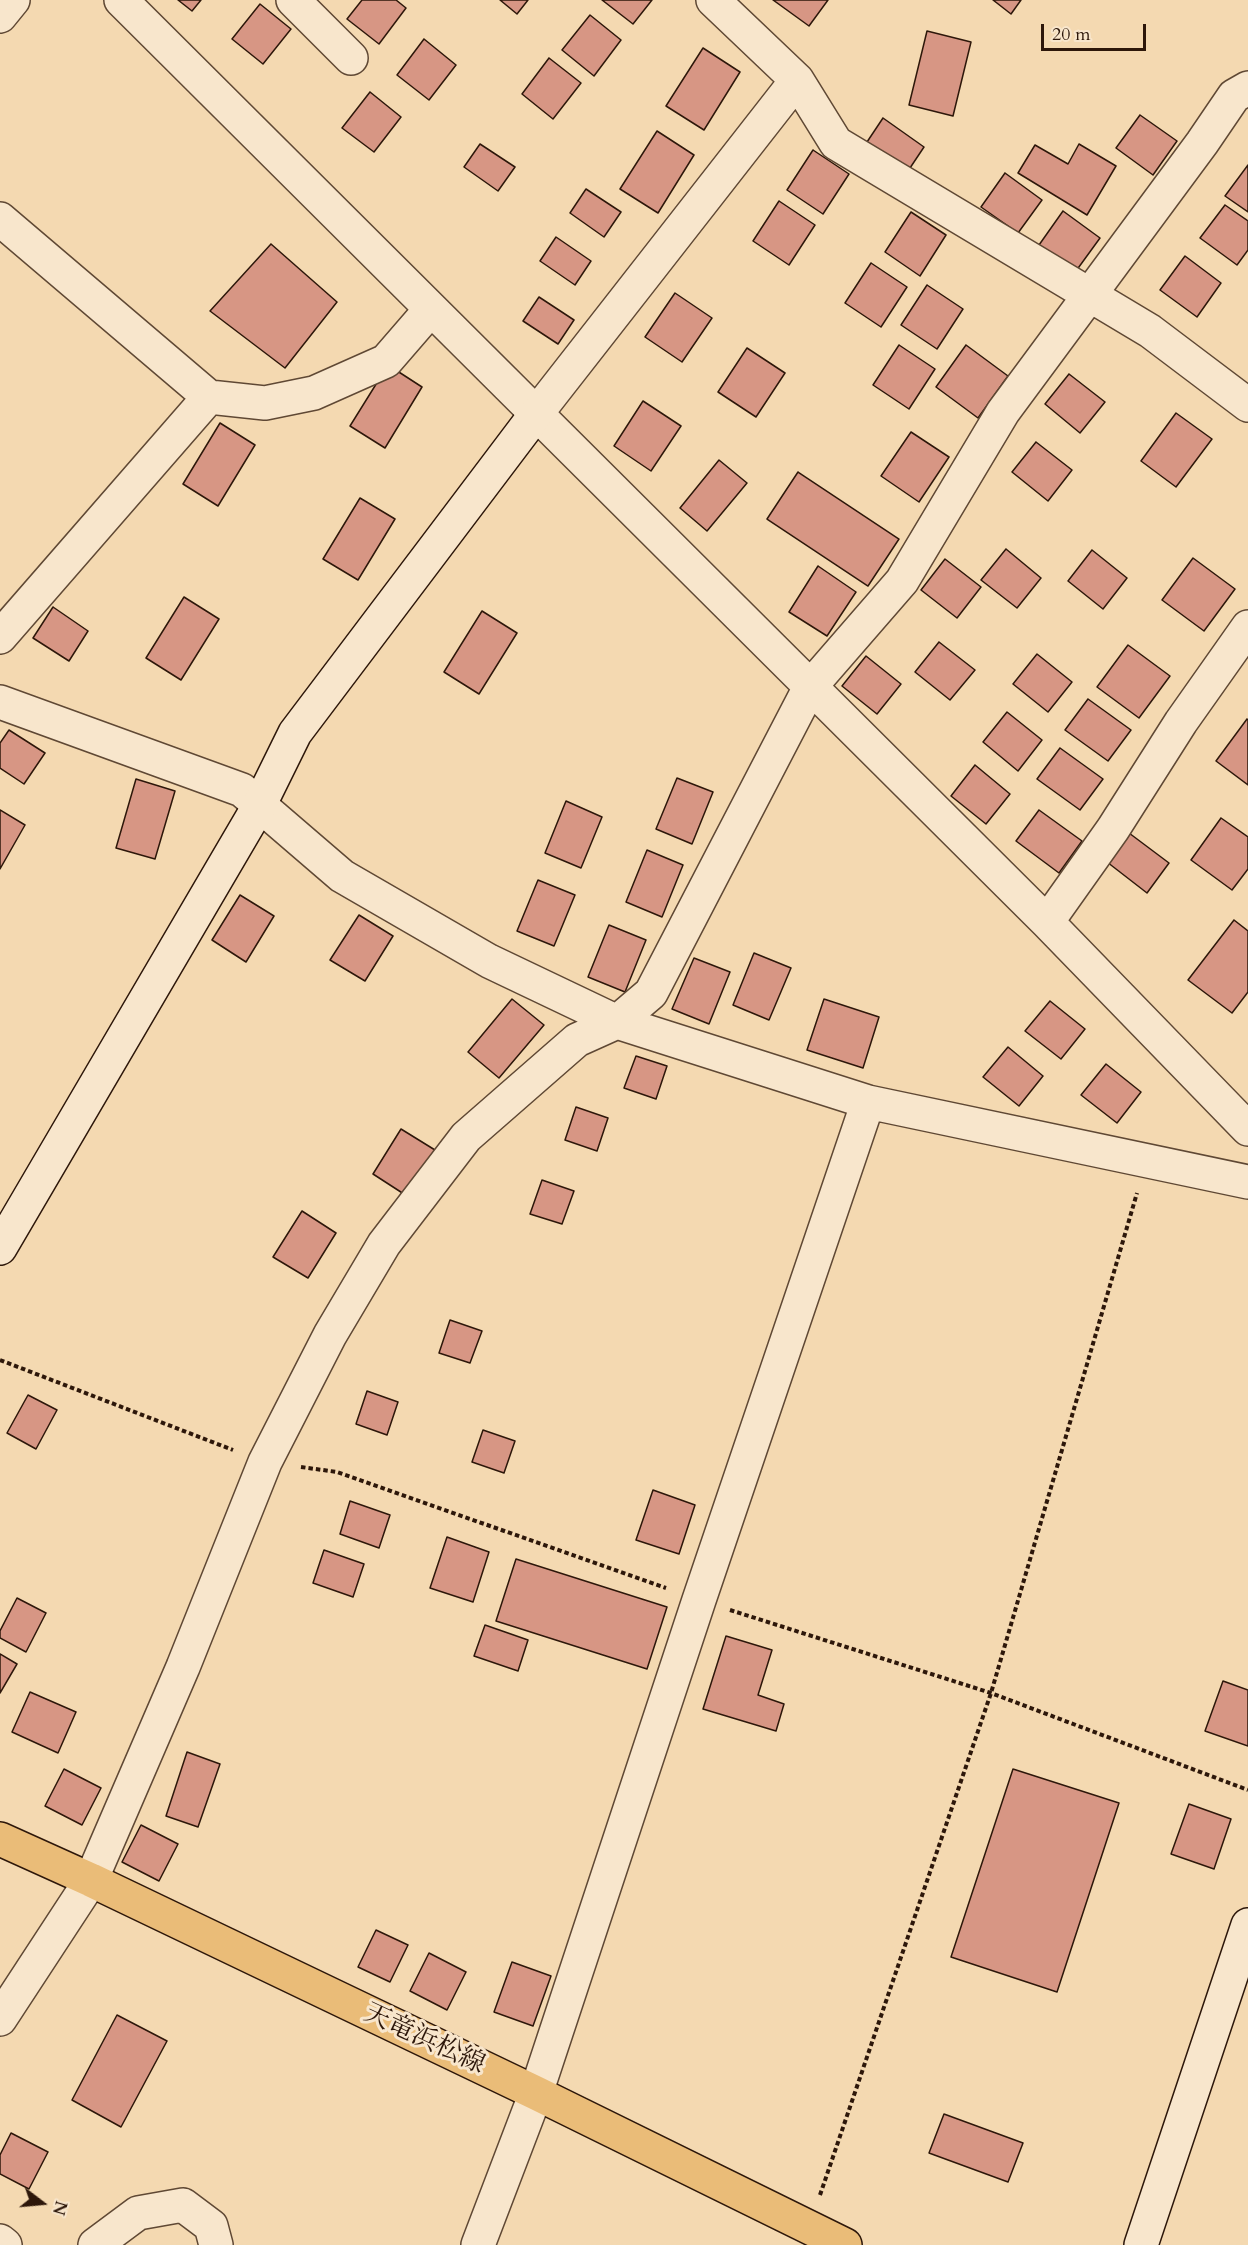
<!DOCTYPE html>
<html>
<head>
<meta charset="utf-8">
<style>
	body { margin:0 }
	#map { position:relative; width:1248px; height:2245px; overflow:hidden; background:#f4d9b1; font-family:Cardo,serif }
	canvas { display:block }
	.north { position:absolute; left:12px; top:2173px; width:60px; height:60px; -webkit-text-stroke:4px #f8e6cc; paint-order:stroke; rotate:106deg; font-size:16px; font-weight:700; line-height:24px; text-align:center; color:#2d170a }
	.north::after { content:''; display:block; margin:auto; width:21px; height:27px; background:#2d170a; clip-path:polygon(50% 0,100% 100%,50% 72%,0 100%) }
	.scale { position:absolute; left:1041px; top:24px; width:105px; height:27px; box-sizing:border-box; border:3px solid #2d170a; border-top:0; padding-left:8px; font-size:18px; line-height:21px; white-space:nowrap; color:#2d170a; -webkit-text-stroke:4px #f8e6cc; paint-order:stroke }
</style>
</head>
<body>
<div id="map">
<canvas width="1248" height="2245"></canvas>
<div class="north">N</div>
<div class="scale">20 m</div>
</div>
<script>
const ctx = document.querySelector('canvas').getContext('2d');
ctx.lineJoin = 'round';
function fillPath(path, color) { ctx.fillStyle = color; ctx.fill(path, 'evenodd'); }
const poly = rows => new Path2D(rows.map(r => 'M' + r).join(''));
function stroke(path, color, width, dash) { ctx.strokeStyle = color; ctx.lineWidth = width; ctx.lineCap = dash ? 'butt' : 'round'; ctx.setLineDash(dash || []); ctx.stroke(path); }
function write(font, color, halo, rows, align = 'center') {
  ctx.font = font + ' Cardo,"Noto Serif JP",serif'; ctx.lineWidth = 6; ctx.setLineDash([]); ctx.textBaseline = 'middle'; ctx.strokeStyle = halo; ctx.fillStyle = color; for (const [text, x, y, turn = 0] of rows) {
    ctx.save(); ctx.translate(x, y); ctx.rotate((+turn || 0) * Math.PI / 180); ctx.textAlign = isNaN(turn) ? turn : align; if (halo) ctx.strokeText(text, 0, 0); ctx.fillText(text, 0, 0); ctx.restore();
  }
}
const building = poly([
	[178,0,201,0,192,11,178,0],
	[362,0,396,0,406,8,379,44,347,19,362,0],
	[500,0,528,0,517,14,500,0],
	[602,0,652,0,633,24,602,0],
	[773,0,828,0,809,26,773,0],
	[993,0,1021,0,1011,14,993,0],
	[260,4,291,29,263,64,232,39,260,4],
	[590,15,621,40,594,76,562,50,590,15],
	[927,31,971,42,953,116,909,105,927,31],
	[424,39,456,65,429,100,397,75,424,39],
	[703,48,740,72,704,130,666,106,703,48],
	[549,58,581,83,553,119,522,94,549,58],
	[370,92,401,117,374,152,342,128,370,92],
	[1140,115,1177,141,1153,175,1116,148,1140,115],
	[883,118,924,147,906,174,865,145,883,118],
	[657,131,694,155,658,213,620,189,657,131],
	[480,144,515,167,498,191,464,167,480,144],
	[1079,144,1116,166,1087,215,1018,173,1035,145,1068,164,1079,144],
	[813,150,849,174,823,214,787,190,813,150],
	[1248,165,1248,212,1225,196,1248,165],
	[1005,173,1042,200,1018,233,981,207,1005,173],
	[586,189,621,212,604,237,570,213,586,189],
	[779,201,815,225,789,265,753,241,779,201],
	[1225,205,1248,221,1248,250,1237,265,1200,238,1225,205],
	[1063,211,1100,238,1076,271,1039,245,1063,211],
	[911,212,946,235,920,276,885,252,911,212],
	[556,237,591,261,575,285,540,261,556,237],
	[271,244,337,302,285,368,210,311,271,244],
	[1185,256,1221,283,1197,317,1160,290,1185,256],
	[871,263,907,287,881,327,845,303,871,263],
	[927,285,963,309,937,349,901,325,927,285],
	[675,293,712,318,682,362,645,337,675,293],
	[539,297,574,320,558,344,523,321,539,297],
	[899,345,935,369,909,409,873,385,899,345],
	[966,345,1008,376,978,418,936,387,966,345],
	[747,348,785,373,756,417,718,392,747,348],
	[388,365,422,387,385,448,350,426,388,365],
	[1069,374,1105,402,1080,433,1045,404,1069,374],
	[643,401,681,426,651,471,614,446,643,401],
	[1176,413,1212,439,1176,487,1141,461,1176,413],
	[220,423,255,445,218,506,183,484,220,423],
	[911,432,949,457,919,502,881,476,911,432],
	[1036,442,1072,470,1048,501,1012,472,1036,442],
	[719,460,747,483,707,531,680,508,719,460],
	[798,472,899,539,868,586,767,519,798,472],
	[360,498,395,519,358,580,323,559,360,498],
	[1006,549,1041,578,1017,608,981,580,1006,549],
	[1092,550,1127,578,1103,609,1068,581,1092,550],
	[1193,558,1235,589,1204,631,1162,600,1193,558],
	[945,559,981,587,957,618,921,590,945,559],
	[818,566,856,592,827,636,789,612,818,566],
	[184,597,219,619,181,680,146,658,184,597],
	[53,607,88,631,69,661,33,638,53,607],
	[482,611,517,633,479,694,444,672,482,611],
	[939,642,975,670,950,700,915,672,939,642],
	[1128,645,1170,676,1139,718,1097,687,1128,645],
	[1037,654,1072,682,1048,712,1013,684,1037,654],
	[866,656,901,684,877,714,842,686,866,656],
	[1088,699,1131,730,1108,761,1065,730,1088,699],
	[1007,712,1042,740,1018,771,983,742,1007,712],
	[1247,719,1248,720,1248,785,1216,761,1247,719],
	[9,730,45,753,24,784,0,768,0,743,9,730],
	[1060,748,1103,779,1080,810,1037,779,1060,748],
	[975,765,1010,794,986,824,951,796,975,765],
	[677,778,713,792,692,844,656,829,677,778],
	[136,779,175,791,155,859,116,848,136,779],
	[566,801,602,817,581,868,545,853,566,801],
	[0,810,25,825,0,869,0,810],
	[1039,810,1082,841,1059,873,1016,841,1039,810],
	[1221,818,1248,837,1248,869,1232,890,1191,860,1221,818],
	[1129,833,1169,863,1147,893,1107,862,1129,833],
	[647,850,683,865,662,917,626,902,647,850],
	[538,880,575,895,554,946,517,931,538,880],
	[240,895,274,916,246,962,212,940,240,895],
	[359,915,393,936,365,981,330,960,359,915],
	[1234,920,1248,931,1248,992,1232,1013,1188,980,1234,920],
	[609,925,646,940,625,992,588,977,609,925],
	[754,953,791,968,769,1020,733,1005,754,953],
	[694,958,730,972,709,1024,672,1009,694,958],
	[512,999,544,1025,499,1078,468,1052,512,999],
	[824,999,879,1017,863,1068,807,1050,824,999],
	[1050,1001,1085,1029,1061,1059,1025,1031,1050,1001],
	[1008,1047,1043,1076,1019,1106,983,1077,1008,1047],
	[636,1056,667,1066,656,1099,624,1088,636,1056],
	[1106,1064,1141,1092,1117,1123,1081,1095,1106,1064],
	[576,1107,608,1118,597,1151,565,1140,576,1107],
	[401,1129,435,1150,407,1196,373,1174,401,1129],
	[542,1180,574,1191,562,1224,530,1214,542,1180],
	[302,1211,336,1233,308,1278,273,1257,302,1211],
	[450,1320,482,1331,470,1363,439,1353,450,1320],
	[367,1391,398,1402,387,1435,356,1424,367,1391],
	[28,1395,57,1410,36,1449,7,1433,28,1395],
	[483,1430,515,1441,504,1473,472,1462,483,1430],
	[653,1490,695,1505,679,1554,636,1540,653,1490],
	[350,1501,390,1515,379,1548,340,1534,350,1501],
	[447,1537,489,1552,473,1602,430,1588,447,1537],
	[324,1550,364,1564,353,1597,313,1583,324,1550],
	[516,1559,667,1607,647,1669,496,1621,516,1559],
	[17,1598,46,1613,26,1652,0,1638,0,1631,17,1598],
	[485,1625,528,1640,518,1671,474,1656,485,1625],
	[726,1636,772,1650,758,1695,784,1704,776,1731,703,1709,726,1636],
	[0,1654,17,1664,0,1693,0,1654],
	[1223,1681,1248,1690,1248,1746,1205,1731,1223,1681],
	[30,1692,76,1712,58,1753,12,1732,30,1692],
	[187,1752,220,1764,198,1827,166,1816,187,1752],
	[64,1769,101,1788,82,1825,45,1806,64,1769],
	[1013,1769,1119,1803,1057,1992,951,1957,1013,1769],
	[1189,1804,1231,1819,1214,1869,1171,1854,1189,1804],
	[141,1825,178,1844,159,1881,122,1862,141,1825],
	[376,1930,408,1945,390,1982,358,1967,376,1930],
	[429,1953,466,1972,447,2010,410,1991,429,1953],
	[512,1962,551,1976,533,2026,494,2012,512,1962],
	[117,2015,167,2041,121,2127,72,2100,117,2015],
	[944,2114,1023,2143,1008,2182,929,2153,944,2114],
	[11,2133,48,2152,29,2189,0,2174,0,2155,11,2133]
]);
const path = poly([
	[0,1360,233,1450],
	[301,1467,337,1472,666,1588],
	[730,1610,991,1693,1248,1790],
	[820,2195,991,1693,1137,1193]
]);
const street = poly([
	[121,0,1047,922,1248,1129],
	[293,0,351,58],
	[713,0,797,80,836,143,1150,331,1248,405],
	[0,16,13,0],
	[0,219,209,397],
	[536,414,797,80],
	[0,637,209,397,265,403,314,393,386,361,431,309],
	[0,702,242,790,342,876,489,961,617,1022,868,1102,1248,1182],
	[1047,922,1113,829,1181,722,1248,627],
	[0,2019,91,1880,183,1667,265,1462,330,1335,384,1244,466,1137,577,1040,617,1022,651,993,810,687,902,581,1003,412,1202,143,1234,96,1248,88],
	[0,2241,5,2245],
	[95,2245,138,2213,183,2205,211,2226,216,2245],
	[478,2245,536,2093,699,1600,868,1102]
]);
const secondary = poly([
	[0,1248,259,806,295,733,536,414],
	[1141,2245,1248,1925]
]);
const primary = poly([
	[0,1839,91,1880,536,2093,845,2245]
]);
const streetNames = [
	["天竜浜松線",424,2040,25]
];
fillPath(building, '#d79684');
stroke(building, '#2d170a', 1.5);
stroke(street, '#5f4834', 36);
stroke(secondary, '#2d170a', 36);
stroke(primary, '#2d170a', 36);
stroke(path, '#2d170a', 4, [4.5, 3]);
stroke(street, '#f8e6cc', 33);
stroke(secondary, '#f8e6cc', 33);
stroke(primary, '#eabc78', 33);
write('26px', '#2d170a', '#f8e6cc', streetNames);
</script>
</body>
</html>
